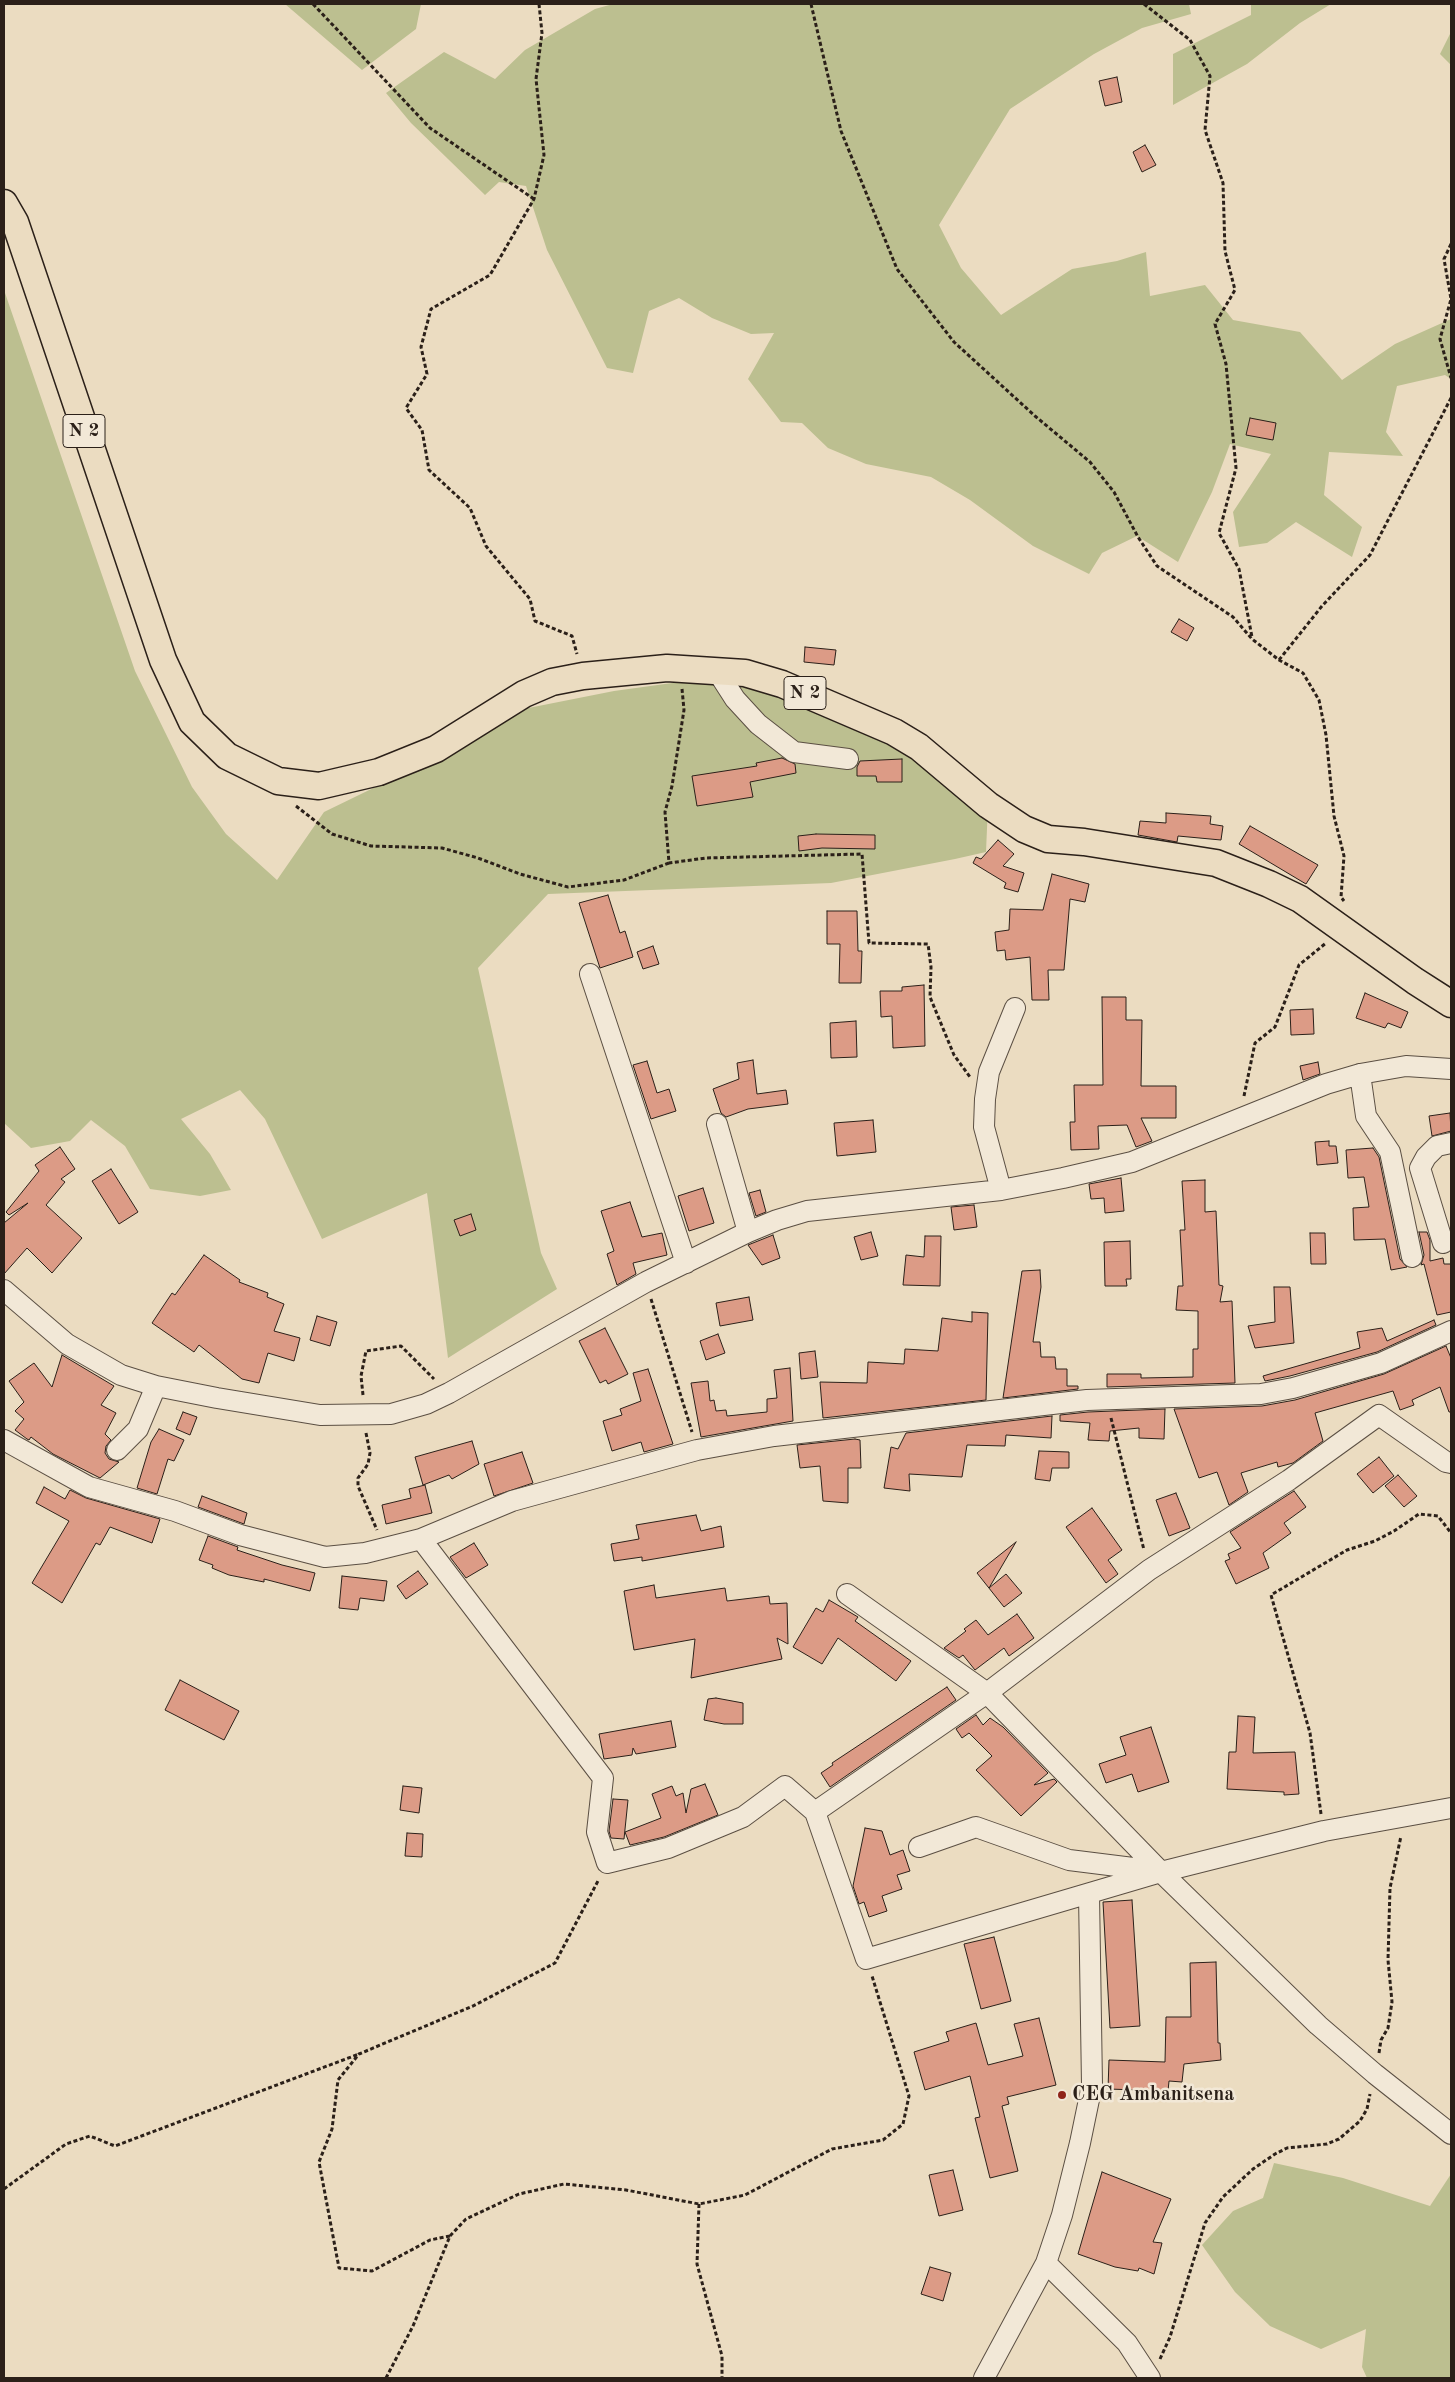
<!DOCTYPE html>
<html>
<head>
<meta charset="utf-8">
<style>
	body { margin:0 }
	#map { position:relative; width:1455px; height:2382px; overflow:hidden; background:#ebdcc1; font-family:"Old Standard TT",serif }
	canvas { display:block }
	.frame { position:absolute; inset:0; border:5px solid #2b2019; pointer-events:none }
</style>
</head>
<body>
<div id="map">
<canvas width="1455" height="2382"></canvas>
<div class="frame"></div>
</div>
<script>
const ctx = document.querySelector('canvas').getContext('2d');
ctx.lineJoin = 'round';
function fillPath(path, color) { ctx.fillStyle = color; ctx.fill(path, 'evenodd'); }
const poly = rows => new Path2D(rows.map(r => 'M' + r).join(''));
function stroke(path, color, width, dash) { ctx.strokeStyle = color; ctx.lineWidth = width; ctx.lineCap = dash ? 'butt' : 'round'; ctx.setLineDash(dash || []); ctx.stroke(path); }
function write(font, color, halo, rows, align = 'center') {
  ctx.font = font + ' "Old Standard TT",serif'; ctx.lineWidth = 5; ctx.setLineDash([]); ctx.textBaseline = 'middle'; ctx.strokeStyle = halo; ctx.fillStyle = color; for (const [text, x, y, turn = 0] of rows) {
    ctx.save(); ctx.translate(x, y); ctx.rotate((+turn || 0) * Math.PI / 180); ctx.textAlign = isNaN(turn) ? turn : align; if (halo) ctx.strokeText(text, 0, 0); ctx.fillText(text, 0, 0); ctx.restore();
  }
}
const green = poly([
	[285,4,421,4,416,29,362,70],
	[613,4,1189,4,1191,14,1142,28,1094,54,1010,109,939,225,961,268,1001,315,1072,269,1117,261,1146,252,1150,296,1205,285,1233,320,1300,332,1342,380,1395,344,1451,319,1451,379,1445,375,1397,386,1386,432,1403,456,1329,452,1324,495,1362,527,1352,557,1296,522,1267,543,1239,547,1233,512,1271,454,1230,444,1212,492,1178,562,1137,536,1102,553,1089,574,1033,546,970,500,931,477,866,464,828,448,802,423,781,422,748,379,774,333,751,334,712,318,679,298,649,311,633,373,607,368,547,250,526,186,499,182,485,195,411,123,386,93,444,52,495,79,525,50,595,9],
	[1251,4,1331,4,1300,23,1247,64,1173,105,1173,54,1251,15],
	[1451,32,1451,65,1440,54],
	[4,290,135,671,192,787,226,834,277,880,324,812,396,777,488,716,614,691,745,673,829,704,988,805,986,852,955,859,831,883,548,894,478,968,541,1253,557,1289,448,1358,427,1193,322,1239,265,1119,240,1090,181,1119,210,1154,231,1190,200,1196,150,1189,125,1146,91,1120,70,1141,31,1148,4,1123],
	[1274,2163,1343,2178,1430,2206,1451,2174,1451,2378,1367,2378,1362,2367,1366,2329,1321,2349,1270,2326,1235,2292,1202,2245,1233,2211,1263,2198]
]);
const building = poly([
	[1117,77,1122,102,1105,106,1099,81,1117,77],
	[1145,145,1156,165,1142,172,1133,152,1145,145],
	[1250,418,1276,423,1273,440,1246,435,1250,418],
	[1179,619,1194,628,1187,641,1171,632,1179,619],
	[805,647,836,650,834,665,804,662,805,647],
	[782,758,795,764,796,773,750,782,753,797,697,806,692,776,757,766,756,763,782,758],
	[902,759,902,782,877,782,876,776,857,776,857,767,860,761,902,759],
	[1166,813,1211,816,1210,824,1223,826,1221,840,1178,836,1177,842,1138,835,1140,821,1166,823,1166,813],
	[1250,826,1318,865,1306,884,1239,844,1250,826],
	[816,834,875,835,875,849,822,848,799,851,798,836,816,834],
	[998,840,1014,854,1003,866,1024,873,1018,892,1004,888,1006,883,973,863,976,857,981,859,998,840],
	[1052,874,1089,884,1085,902,1070,899,1064,970,1048,970,1049,1000,1032,1000,1030,957,1006,960,1005,950,997,951,995,932,1009,930,1010,909,1043,910,1052,874],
	[608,895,620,933,625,931,633,957,600,968,579,903,608,895],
	[827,911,857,911,858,951,862,951,861,983,839,983,840,944,827,944,827,911],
	[653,946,659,964,643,969,637,952,653,946],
	[924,985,925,1046,893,1048,892,1016,881,1017,880,991,902,991,902,987,924,985],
	[1365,993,1408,1012,1401,1028,1388,1023,1385,1028,1356,1018,1365,993],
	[1102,997,1126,997,1126,1020,1142,1020,1141,1086,1176,1086,1176,1118,1141,1118,1152,1141,1136,1147,1127,1125,1098,1126,1099,1149,1071,1150,1070,1122,1075,1122,1074,1085,1103,1085,1102,997],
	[1313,1009,1314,1034,1291,1035,1290,1010,1313,1009],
	[856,1021,857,1057,831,1058,830,1023,856,1021],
	[753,1060,757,1094,786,1090,788,1104,748,1109,726,1117,721,1113,713,1089,739,1079,737,1063,753,1060],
	[647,1061,657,1093,669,1089,676,1111,651,1119,633,1065,647,1061],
	[1318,1062,1320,1074,1303,1080,1300,1066,1318,1062],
	[1450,1113,1451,1131,1432,1136,1429,1116,1450,1113],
	[873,1120,876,1152,837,1156,834,1123,873,1120],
	[1329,1141,1329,1146,1336,1146,1338,1163,1317,1165,1315,1142,1329,1141],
	[60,1147,75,1169,61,1179,65,1182,46,1205,82,1238,52,1273,27,1248,4,1274,4,1223,28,1203,9,1215,6,1212,39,1171,35,1165,60,1147],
	[1373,1148,1379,1157,1400,1259,1407,1267,1391,1270,1385,1239,1354,1240,1353,1208,1369,1207,1364,1177,1348,1178,1346,1150,1373,1148],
	[111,1169,138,1212,119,1224,92,1181,111,1169],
	[1121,1178,1124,1211,1105,1213,1104,1198,1091,1199,1089,1184,1121,1178],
	[1205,1180,1205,1212,1216,1211,1219,1285,1223,1286,1220,1302,1232,1301,1235,1383,1107,1387,1107,1374,1141,1374,1141,1378,1193,1377,1193,1349,1198,1349,1198,1311,1176,1310,1178,1286,1183,1286,1180,1230,1185,1230,1182,1181,1205,1180],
	[703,1188,714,1223,689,1231,678,1196,703,1188],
	[760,1190,766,1212,756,1216,749,1193,760,1190],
	[630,1202,642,1237,662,1233,667,1255,633,1263,636,1274,617,1285,607,1254,614,1251,601,1211,630,1202],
	[974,1205,977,1227,954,1230,951,1207,974,1205],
	[471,1214,476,1230,460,1236,454,1220,471,1214],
	[871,1232,878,1256,861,1260,854,1237,871,1232],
	[1419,1232,1427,1232,1430,1240,1430,1261,1443,1258,1444,1264,1451,1264,1451,1312,1437,1315,1424,1264,1421,1265,1424,1255,1419,1232],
	[1310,1233,1325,1233,1326,1264,1311,1264,1310,1233],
	[773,1235,780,1258,762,1265,748,1245,773,1235],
	[925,1236,941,1236,940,1286,903,1285,906,1255,924,1257,925,1236],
	[1130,1241,1131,1279,1126,1279,1127,1286,1105,1286,1104,1242,1130,1241],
	[204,1255,240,1280,239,1282,268,1293,267,1297,284,1304,274,1331,300,1338,294,1361,268,1353,259,1383,242,1379,199,1345,194,1352,152,1323,172,1293,175,1295,204,1255],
	[1040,1270,1041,1287,1033,1342,1040,1342,1041,1357,1055,1357,1056,1369,1067,1369,1067,1386,1078,1386,1078,1389,1003,1398,1022,1271,1040,1270],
	[1274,1287,1290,1287,1294,1343,1255,1348,1248,1326,1275,1322,1274,1287],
	[749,1297,753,1320,720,1326,716,1303,749,1297],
	[972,1312,988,1313,986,1400,823,1418,820,1382,867,1383,868,1362,904,1364,905,1349,938,1351,942,1318,972,1322,972,1312],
	[317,1316,337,1322,330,1346,310,1340,317,1316],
	[1434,1320,1436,1325,1377,1352,1290,1376,1265,1381,1263,1376,1360,1348,1357,1332,1382,1328,1387,1341,1434,1320],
	[605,1328,628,1374,608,1384,606,1380,600,1383,579,1341,605,1328],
	[718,1334,725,1353,706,1360,700,1341,718,1334],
	[1446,1346,1451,1358,1451,1412,1449,1412,1440,1387,1412,1400,1414,1405,1400,1410,1393,1391,1315,1413,1323,1441,1293,1463,1278,1467,1277,1462,1241,1473,1248,1492,1229,1505,1217,1472,1199,1478,1174,1409,1262,1406,1295,1400,1384,1374,1446,1346],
	[815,1351,818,1377,801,1379,799,1353,815,1351],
	[62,1355,114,1386,101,1405,116,1413,105,1434,111,1440,106,1446,105,1453,109,1459,119,1462,100,1478,53,1454,31,1437,29,1440,27,1439,15,1430,24,1419,15,1411,24,1402,9,1381,34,1363,52,1387,62,1355],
	[790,1368,793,1421,701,1437,691,1383,708,1381,710,1401,714,1400,716,1411,726,1410,727,1416,767,1412,767,1399,777,1398,774,1370,790,1368],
	[648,1369,673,1444,644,1452,641,1442,612,1451,603,1421,622,1415,620,1409,641,1401,633,1373,648,1369],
	[1165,1409,1164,1439,1139,1438,1139,1428,1110,1431,1109,1441,1088,1440,1090,1423,1060,1421,1060,1415,1088,1412,1165,1409],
	[183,1412,197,1417,190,1435,176,1429,183,1412],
	[1052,1416,1051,1438,1006,1435,1005,1446,967,1445,962,1477,909,1474,910,1491,884,1488,891,1447,898,1449,906,1433,1052,1416],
	[159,1429,184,1440,174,1461,168,1459,157,1494,137,1488,151,1442,159,1429],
	[855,1439,860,1440,861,1468,848,1468,848,1503,823,1501,820,1466,800,1468,797,1445,855,1439],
	[472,1441,479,1464,452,1479,449,1475,423,1485,415,1457,472,1441],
	[1039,1451,1069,1452,1069,1468,1052,1468,1050,1481,1035,1479,1039,1451],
	[522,1452,533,1483,494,1496,484,1464,522,1452],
	[1379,1457,1394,1476,1373,1493,1357,1474,1379,1457],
	[1398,1475,1417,1496,1404,1507,1385,1486,1398,1475],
	[425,1485,432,1513,386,1524,382,1505,411,1498,409,1489,425,1485],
	[44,1487,65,1499,70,1490,86,1498,160,1519,152,1543,110,1527,100,1545,96,1543,62,1603,32,1583,69,1521,36,1503,44,1487],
	[1294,1491,1306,1507,1284,1523,1291,1533,1263,1553,1269,1568,1236,1584,1225,1561,1230,1559,1228,1554,1241,1548,1230,1532,1294,1491],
	[1176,1493,1190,1528,1169,1536,1156,1500,1176,1493],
	[202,1496,247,1513,244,1524,198,1507,202,1496],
	[1092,1508,1122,1550,1108,1560,1118,1574,1106,1583,1066,1527,1092,1508],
	[696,1515,701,1531,721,1526,724,1547,642,1561,642,1557,614,1561,611,1544,639,1539,636,1525,696,1515],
	[208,1536,238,1547,237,1550,282,1565,315,1573,310,1591,264,1579,264,1582,229,1575,212,1568,213,1565,199,1560,208,1536],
	[1016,1542,989,1588,1006,1574,1022,1593,1004,1607,977,1573,1016,1542],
	[474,1543,488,1565,466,1578,450,1557,474,1543],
	[418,1571,428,1584,406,1599,397,1586,418,1571],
	[342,1576,387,1581,384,1601,360,1598,358,1610,339,1608,342,1576],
	[654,1585,656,1598,725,1588,727,1601,769,1596,770,1604,787,1603,788,1644,777,1638,782,1659,691,1678,695,1639,634,1650,624,1591,654,1585],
	[829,1600,858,1617,855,1621,911,1661,896,1681,838,1638,822,1664,793,1647,816,1608,823,1612,829,1600],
	[1017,1614,1034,1638,1009,1656,1004,1648,975,1670,963,1655,959,1658,944,1648,966,1631,964,1629,976,1620,988,1635,1017,1614],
	[180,1680,239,1711,224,1740,165,1710,180,1680],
	[947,1687,956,1700,830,1787,821,1773,833,1765,832,1763,947,1687],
	[716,1698,743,1703,743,1724,724,1724,704,1720,708,1699,716,1698],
	[976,1715,983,1725,990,1718,1003,1727,1048,1773,1034,1785,1054,1779,1057,1782,1021,1816,976,1770,992,1756,969,1733,962,1738,956,1729,976,1715],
	[1238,1716,1255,1717,1253,1753,1295,1752,1299,1794,1284,1795,1284,1792,1227,1789,1229,1752,1236,1752,1238,1716],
	[671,1721,676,1747,636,1754,633,1748,632,1755,604,1759,599,1734,671,1721],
	[1151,1727,1169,1782,1138,1792,1132,1774,1106,1783,1099,1764,1126,1755,1120,1737,1151,1727],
	[705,1784,718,1815,664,1837,630,1845,625,1832,661,1818,652,1794,672,1786,676,1796,683,1793,686,1813,691,1789,705,1784],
	[403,1786,422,1788,419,1813,400,1810,403,1786],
	[613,1799,628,1800,624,1839,611,1838,609,1831,613,1799],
	[865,1828,882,1831,890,1855,903,1850,910,1871,897,1875,902,1889,882,1896,887,1911,869,1917,864,1902,859,1904,853,1886,865,1828],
	[407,1833,423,1834,422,1857,405,1856,407,1833],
	[1132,1900,1140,2026,1110,2028,1103,1902,1132,1900],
	[994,1937,1011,2001,981,2009,964,1944,994,1937],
	[1216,1962,1218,2043,1220,2043,1221,2060,1184,2064,1182,2082,1169,2081,1168,2091,1108,2089,1109,2060,1165,2062,1166,2017,1191,2017,1190,1963,1216,1962],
	[1039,2018,1056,2085,1007,2097,1009,2104,1002,2106,1018,2171,990,2178,975,2118,980,2117,970,2076,925,2090,914,2052,949,2041,946,2032,976,2023,988,2065,1023,2056,1014,2024,1039,2018],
	[953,2170,963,2210,939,2216,929,2175,953,2170],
	[1102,2172,1171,2199,1153,2242,1162,2243,1154,2274,1139,2268,1138,2271,1115,2267,1078,2254,1102,2172],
	[930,2267,951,2273,943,2301,921,2294,930,2267]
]);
const path = poly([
	[313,4,430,128,534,199],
	[539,4,542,33,536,79,544,155,534,199,490,275,431,309,421,347,427,374,406,408,422,430,429,470,470,508,486,546,530,599,535,621,572,636,577,654],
	[811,4,841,131,897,269,954,342,1035,416,1090,462,1114,492,1138,537,1157,566,1233,617,1252,639,1279,660,1303,673,1319,700,1326,735,1334,816,1344,856,1341,897,1344,901],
	[1144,4,1190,40,1210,76,1205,130,1223,183,1225,251,1235,290,1215,324,1226,364,1236,468,1219,533,1239,569,1252,637],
	[1451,244,1444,259,1451,299,1440,339,1451,378],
	[1279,660,1322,606,1370,555,1451,398],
	[682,689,684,710,672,786,665,812,669,863,706,858,862,854,869,943,928,944,931,967,930,997,954,1055,970,1077],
	[296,806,332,834,371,846,442,848,478,858,520,874,568,887,624,880,669,863],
	[1244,1096,1255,1043,1275,1027,1299,965,1326,943],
	[651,1299,692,1432],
	[363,1395,361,1376,366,1351,401,1346,434,1379],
	[1111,1418,1144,1550],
	[366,1433,370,1453,368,1464,358,1478,358,1486,377,1530],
	[1321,1814,1310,1733,1271,1595,1347,1550,1375,1541,1394,1531,1419,1514,1438,1516,1451,1533],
	[1379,2053,1381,2040,1388,2028,1392,2002,1388,1960,1390,1888,1401,1836],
	[4,2189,66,2144,90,2136,115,2146,359,2054],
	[699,2204,697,2264,722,2356,722,2378],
	[450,2236,466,2219,519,2194,564,2184,626,2190,699,2204,745,2195,832,2149,883,2140,903,2124,909,2096,872,1976],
	[1160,2359,1170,2337,1205,2223,1223,2197,1253,2169,1275,2154,1287,2148,1327,2144,1339,2139,1360,2121,1367,2109,1370,2094],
	[386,2378,413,2326,450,2236,430,2240,372,2271,339,2268,319,2162,332,2129,338,2080,359,2054,473,2006,555,1963,599,1879]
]);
const minor = poly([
	[717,671,735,699,758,724,794,752,848,759],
	[590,974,686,1263],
	[1360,1074,1366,1116,1390,1152,1412,1257],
	[717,1124,748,1232],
	[1001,1190,984,1127,985,1099,989,1072,1015,1008],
	[1443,1243,1420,1168,1426,1157,1437,1146,1451,1143],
	[4,1290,67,1344,121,1375,156,1386,217,1398,320,1415,391,1414,426,1404,449,1393,646,1282,748,1232,777,1220,807,1211,1001,1190,1063,1178,1132,1162,1326,1084,1360,1074,1406,1066,1451,1069],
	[4,1440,89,1487,175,1511,240,1535,325,1557,365,1553,421,1539,512,1501,697,1450,774,1436,1087,1400,1261,1394,1293,1388,1381,1363,1451,1331],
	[117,1450,138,1429,156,1386],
	[421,1539,603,1778,597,1832,607,1863,668,1848,743,1817,785,1786,815,1812,866,1959,1161,1872,1324,1831,1451,1808],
	[847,1594,987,1693,1161,1872,1318,2025,1375,2074,1451,2134],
	[815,1812,987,1693,1149,1570,1289,1480,1379,1415,1446,1462,1451,1463],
	[919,1847,976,1827,1069,1860,1157,1871],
	[1046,2263,1127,2343,1150,2378],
	[984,2378,1046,2263,1062,2215,1080,2143,1092,2085,1089,1894]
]);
const major = poly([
	[4,203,15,222,163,660,192,722,227,756,278,781,319,786,379,772,436,749,524,694,552,682,583,676,667,668,745,673,782,684,894,732,919,747,988,805,1024,829,1048,839,1084,842,1216,863,1269,884,1300,899,1415,981,1451,1004]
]);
const markers = [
	[1062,2095,5,"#8f2418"]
];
const shields = [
	[84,431,42],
	[805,693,42]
];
const shieldNames = [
	["N 2",84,431],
	["N 2",805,693]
];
const poiNames = [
	["CEG Ambanitsena",1072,2095]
];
fillPath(green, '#bcbf90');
fillPath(building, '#dc9b86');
stroke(building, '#2b2019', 1);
stroke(minor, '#5b4f43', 22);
stroke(major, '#2b2019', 29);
stroke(path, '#2b2019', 3, [4, 2.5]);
stroke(minor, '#f2e8d7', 20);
stroke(major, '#ebdcc1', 26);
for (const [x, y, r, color] of markers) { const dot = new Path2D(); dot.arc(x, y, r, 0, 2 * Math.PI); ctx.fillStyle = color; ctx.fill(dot); stroke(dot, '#f2e8d7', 2); }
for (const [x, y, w] of shields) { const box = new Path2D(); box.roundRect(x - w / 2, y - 16.5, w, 33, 4); ctx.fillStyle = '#f2e8d7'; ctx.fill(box); stroke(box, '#2b2019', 1); }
write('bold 19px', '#2b2019', null, shieldNames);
write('bold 20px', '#2b2019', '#f2e8d7', poiNames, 'left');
</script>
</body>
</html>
